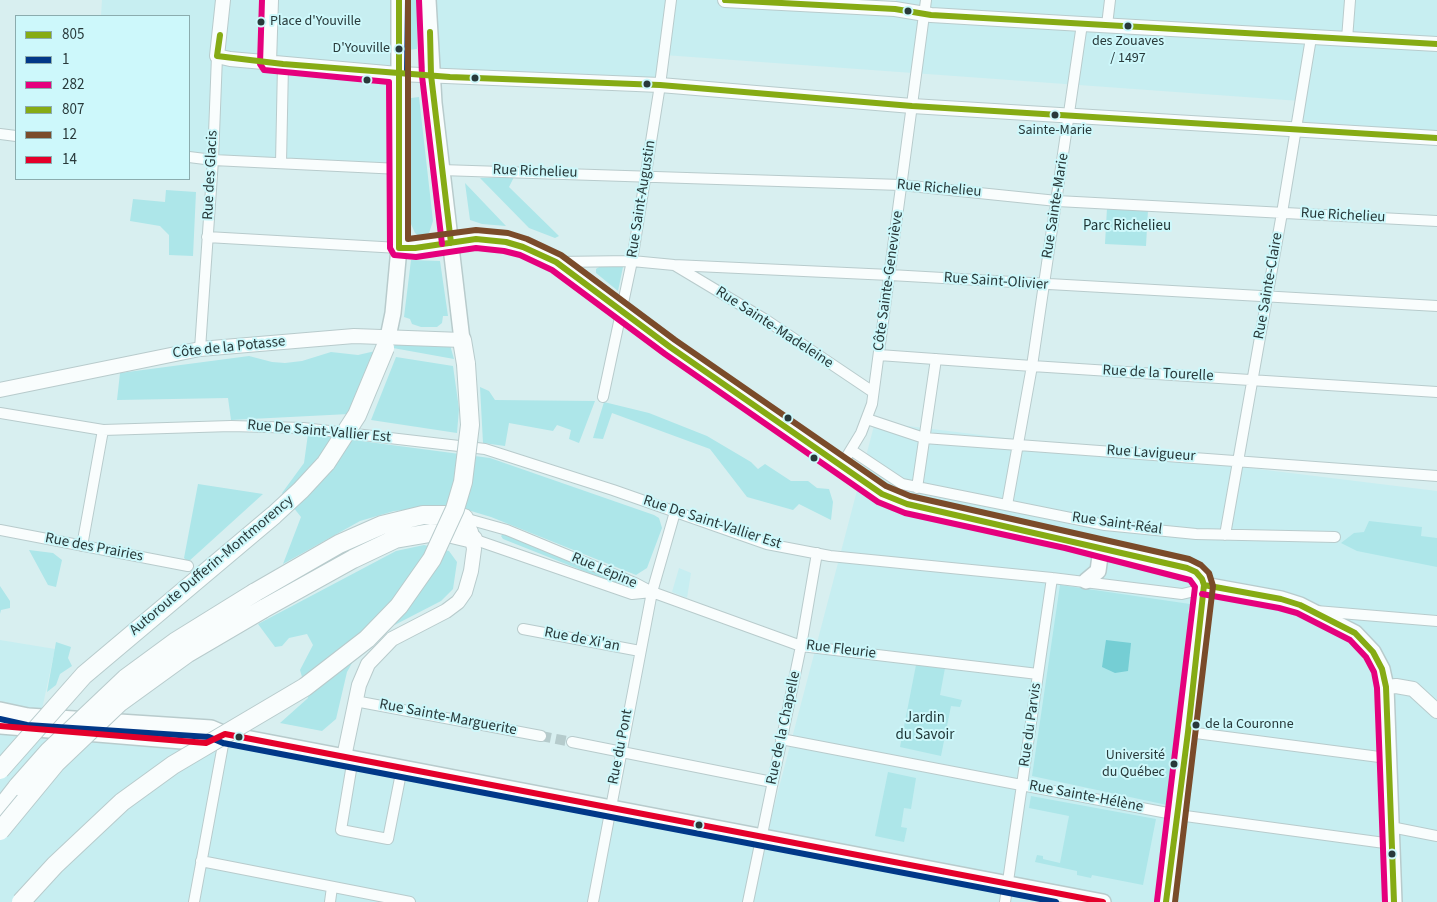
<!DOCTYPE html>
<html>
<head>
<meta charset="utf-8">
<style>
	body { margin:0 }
	#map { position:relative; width:1437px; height:902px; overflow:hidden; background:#d8eff0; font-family:"Source Sans 3",sans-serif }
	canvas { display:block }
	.legend { position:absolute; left:15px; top:15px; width:175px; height:165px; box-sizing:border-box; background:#cdf8fb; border:1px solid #8bacae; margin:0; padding:6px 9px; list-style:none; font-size:15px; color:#28393a }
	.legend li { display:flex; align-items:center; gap:10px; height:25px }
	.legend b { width:25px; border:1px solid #8bacae }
</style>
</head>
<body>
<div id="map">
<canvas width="1437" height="902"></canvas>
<ul class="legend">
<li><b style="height:6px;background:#86ab14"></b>805</li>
<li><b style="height:6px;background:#013888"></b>1</li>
<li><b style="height:6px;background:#e5007d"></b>282</li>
<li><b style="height:6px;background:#86ab14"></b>807</li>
<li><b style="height:6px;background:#7a4b2a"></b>12</li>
<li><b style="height:6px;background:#e4002b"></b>14</li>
</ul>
</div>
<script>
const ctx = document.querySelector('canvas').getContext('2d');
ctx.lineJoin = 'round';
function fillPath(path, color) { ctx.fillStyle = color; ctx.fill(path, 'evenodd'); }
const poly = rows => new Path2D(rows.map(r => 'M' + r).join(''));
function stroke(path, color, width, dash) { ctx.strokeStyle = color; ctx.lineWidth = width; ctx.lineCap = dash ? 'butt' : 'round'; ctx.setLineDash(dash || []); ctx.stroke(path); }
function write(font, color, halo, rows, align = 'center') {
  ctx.font = font + ' "Source Sans 3",sans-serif'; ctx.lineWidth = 4; ctx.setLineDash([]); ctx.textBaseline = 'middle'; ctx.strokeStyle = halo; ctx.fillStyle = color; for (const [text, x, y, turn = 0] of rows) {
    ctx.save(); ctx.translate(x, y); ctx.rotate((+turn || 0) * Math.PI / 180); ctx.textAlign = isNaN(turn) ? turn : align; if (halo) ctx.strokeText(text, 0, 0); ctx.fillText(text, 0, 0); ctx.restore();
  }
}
const built = poly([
	[102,0,399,0,400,169,189,157,189,16,101,16],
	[428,0,725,0,895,9,896,0,1437,0,1437,138,1296,128,1300,101,664,55,660,85,431,75],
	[875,422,1437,491,1437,902,0,902,0,640,55,649,39,723,225,734,766,837],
	[679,568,691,573,687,598,672,592]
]);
const green = poly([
	[409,0,417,0,417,49,409,50],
	[419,97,433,221,429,233,420,237,415,233,411,224,411,98],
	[514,177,509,187,559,236,555,238,529,228,480,178],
	[465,183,506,226,482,224,470,220],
	[166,190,196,192,193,256,169,255,169,235,160,226,130,221,133,199,165,202],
	[1107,208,1148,210,1146,246,1105,244],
	[411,260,440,261,448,316,443,316,442,323,437,327,421,327,412,324,410,319,404,317],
	[599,267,623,267,618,291,596,273,596,269],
	[396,343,450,345,454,359,393,348],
	[384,349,349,414,231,420,228,398,117,400,120,373,249,356,272,362,285,363,302,361,331,352,358,355],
	[396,357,453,366,459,409,457,433,371,420],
	[480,387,489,391,495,400,595,401,579,443,569,439,571,430,557,425,553,431,509,423,505,446,483,443],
	[604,402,649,413,707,436,751,462,758,469,765,464,791,481,808,481,817,488,829,489,833,502,831,520,799,504,793,510,747,497,710,449,612,413,603,439,593,438],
	[308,434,490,458,654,515,659,518,662,528,647,568,636,575,491,517,471,511,436,507,394,511,360,521,283,564,301,517,282,493,304,463],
	[198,484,263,494,188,562,184,558],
	[1369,521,1422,527,1421,536,1437,538,1437,567,1357,551,1341,543,1354,533,1364,532],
	[503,534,635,589,634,591,503,539,501,536],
	[424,545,449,551,457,562,453,589,441,601,381,632,357,654,347,672,336,719,322,731,280,723,308,698,300,670,313,645,307,634,289,638,282,646,275,647,258,624,396,551],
	[29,550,53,553,62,560,56,587,48,585],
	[1060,585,1190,604,1188,611,1194,625,1167,805,1032,776],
	[0,586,10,601,10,608,1,610,0,614],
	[56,642,71,647,68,658,72,666,60,674,56,685,47,692],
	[916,665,945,668,940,695,962,700,960,707,951,706,941,756,900,747],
	[888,772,916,778,911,809,904,808,901,827,907,828,904,842,875,836],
	[1031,796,1156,819,1143,885,1092,875,1091,878,1077,875,1077,871,1035,862,1037,855,1043,856,1043,859,1060,863,1069,816,1029,808]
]);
const water = poly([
	[1106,640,1131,643,1128,671,1115,673,1102,667]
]);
const streetTunnel = poly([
	[541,736,572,742]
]);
const street = poly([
	[1107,25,1110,0],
	[1347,39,1350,0],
	[0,134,16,136],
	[189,157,213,160,400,169],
	[281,163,283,64],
	[441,170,901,185,1057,201,1437,221],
	[207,237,399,248],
	[556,262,632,261,674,265,890,275,1437,306],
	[676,266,766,320,873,392],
	[200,349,213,160,217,56],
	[879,355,1032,366,1437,392],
	[603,397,632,261,660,85,671,0],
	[0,413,103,430,231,426,303,428,485,449,613,490,767,544,830,556,1052,578,1182,594,1195,591,1204,585],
	[867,419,924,438,1437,476],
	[851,450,902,484,1105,525,1196,534,1335,537],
	[841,466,861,433,872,404,926,0],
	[917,488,936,359],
	[1007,505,1032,366,1082,24],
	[464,518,507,530,635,583,652,592,801,646,1038,674],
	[0,530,188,566],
	[1225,535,1282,213,1311,38],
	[473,539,632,594,652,592],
	[82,546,103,430],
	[1316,611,1437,621],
	[523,629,640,651],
	[355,701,541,736],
	[1188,732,1387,758],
	[781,739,1178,815,1392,844],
	[572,742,772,782],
	[353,758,341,830,388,839,402,768],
	[1391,827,1437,836],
	[201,861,410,902],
	[194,902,225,734],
	[330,902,332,887],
	[593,902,652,592,675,512],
	[748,902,801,646,817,553],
	[1005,902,1052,578]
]);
const secondary = poly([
	[223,0,217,56,230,59,398,74,660,85,912,106,1437,138],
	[725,0,895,9,931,15,1082,24,1437,44],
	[269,63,271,0],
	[0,390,200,349,354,336,462,340],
	[1386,687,1396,686,1413,689,1437,711],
	[344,757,359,685,368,664,392,639,446,611,458,602,465,592,471,571,474,549,471,532,464,518]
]);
const primary = poly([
	[428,0,434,103,462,340],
	[399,248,415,248,476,239,506,242,523,247,556,262,670,347,882,494,907,504,1067,539,1196,572,1204,585,1166,902],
	[388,337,393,313,399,248,399,0],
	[1086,581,1098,571,1100,556,1098,548],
	[1204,585,1281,599,1300,605,1355,633,1373,652,1382,669,1386,687,1394,902],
	[0,710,28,716,211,728,225,734,1103,902],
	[0,726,206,743,215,739]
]);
const highway = poly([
	[462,340,466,364],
	[254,593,339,544,382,525,423,515,446,515,464,518],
	[263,609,353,559,395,539,430,533,452,534,473,539],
	[0,809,18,786]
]);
const highwayBridge = poly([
	[0,770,84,675,274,515,301,490,326,463,357,415,385,348],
	[18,786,49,751,126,678,175,642,254,593],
	[0,831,56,763,119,703,188,653,263,609],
	[21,902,55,865,122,802,173,765,305,687,367,639,399,606,432,559,455,509,463,482,470,425,466,364]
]);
const bus1 = poly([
	[399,0,399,248,415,248,476,239,506,242,523,247,556,262,670,347,882,494,907,504,1187,568,1196,572,1202,579,1204,585,1188,732,1166,902],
	[430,32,431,75,451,243],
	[1204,585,1281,599,1300,605,1355,633,1373,652,1382,669,1386,687,1394,902]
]);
const bus2 = poly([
	[407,74,408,0],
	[0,719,27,725,209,737,223,743,1056,902]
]);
const bus3 = poly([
	[262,0,260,64,264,70,389,82,390,248,394,255,416,257,476,248,504,251,520,255,552,270,665,354,878,502,905,513,1065,548,1190,580,1195,587,1157,901],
	[419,0,422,76,442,244],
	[1202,594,1279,608,1297,613,1350,640,1366,657,1374,672,1377,688,1385,902]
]);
const bus4 = poly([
	[725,0,895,9,931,15,1437,44],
	[220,35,217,56,283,64,450,77,660,85,912,106,1437,138]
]);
const bus5 = poly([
	[408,0,408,239,476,230,508,233,527,239,561,255,675,340,886,486,910,496,1189,559,1201,565,1209,573,1213,586,1175,902]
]);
const bus6 = poly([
	[0,726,206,743,225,734,1103,902]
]);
const markers = [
	[908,11,4.5,"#28393a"],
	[261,22,4.5,"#28393a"],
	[1128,26,4.5,"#28393a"],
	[399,49,4.5,"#28393a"],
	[475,78,4.5,"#28393a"],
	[367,80,4.5,"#28393a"],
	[647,84,4.5,"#28393a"],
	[1055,115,4.5,"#28393a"],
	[788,418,4.5,"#28393a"],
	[814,458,4.5,"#28393a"],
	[1196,725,4.5,"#28393a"],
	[239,737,4.5,"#28393a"],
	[1174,764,4.5,"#28393a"],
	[699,825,4.5,"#28393a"],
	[1392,854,4.5,"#28393a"]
];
const busNames = [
	["Place d'Youville",270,22],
	["des Zouaves",1128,42,"center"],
	["/ 1497",1128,59,"center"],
	["D'Youville",390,49,"right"],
	["Sainte-Marie",1055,131,"center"],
	["de la Couronne",1205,725],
	["Université",1165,756,"right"],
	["du Québec",1165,773,"right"]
];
const streetNames = [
	["Rue Richelieu",535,172,2],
	["Rue des Glacis",211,175,-87],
	["Rue Richelieu",939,189,5],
	["Rue Saint-Augustin",642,199,-81],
	["Rue Sainte-Marie",1056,206,-81],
	["Rue Richelieu",1343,216,3],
	["Côte Sainte-Geneviève",889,281,-82],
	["Rue Saint-Olivier",996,282,4],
	["Rue Sainte-Claire",1269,286,-80],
	["Rue Sainte-Madeleine",774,328,33],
	["Côte de la Potasse",229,348,-6],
	["Rue de la Tourelle",1158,374,3],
	["Rue De Saint-Vallier Est",319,432,5],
	["Rue Lavigueur",1151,454,4],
	["Rue De Saint-Vallier Est",712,523,18],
	["Rue Saint-Réal",1117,524,8],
	["Rue des Prairies",94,548,11],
	["Autoroute Dufferin-Montmorency",212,566,-40],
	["Rue Lépine",604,571,23],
	["Rue de Xi'an",582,640,11],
	["Rue Fleurie",841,650,7],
	["Rue Sainte-Marguerite",448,718,11],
	["Rue du Parvis",1031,725,-82],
	["Rue de la Chapelle",784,728,-78],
	["Rue du Pont",621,747,-79],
	["Rue Sainte-Hélène",1086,797,11]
];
const parkNames = [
	["Parc Richelieu",1127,227],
	["Jardin",925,719],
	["du Savoir",925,736]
];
fillPath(built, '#c7eef1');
fillPath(green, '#ade6e9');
fillPath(water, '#75ced4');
stroke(streetTunnel, '#b5cbcc', 10, [10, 5]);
stroke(street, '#b8cbcc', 12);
stroke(secondary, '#b8cbcc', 16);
stroke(primary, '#b8cbcc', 18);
stroke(highway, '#b8cbcc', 20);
stroke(street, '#f9fdfd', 10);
stroke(secondary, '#f9fdfd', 14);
stroke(primary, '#f9fdfd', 15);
stroke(highway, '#f9fdfd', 18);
stroke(highwayBridge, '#b8cbcc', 20, []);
stroke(highwayBridge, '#f9fdfd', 18);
stroke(bus1, '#86ab14', 6);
stroke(bus2, '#013888', 6);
stroke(bus3, '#e5007d', 6);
stroke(bus4, '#86ab14', 6);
stroke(bus5, '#7a4b2a', 6);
stroke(bus6, '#e4002b', 6);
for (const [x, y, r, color] of markers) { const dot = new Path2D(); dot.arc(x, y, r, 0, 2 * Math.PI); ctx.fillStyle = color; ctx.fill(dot); stroke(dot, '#cdf8fb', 2); }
write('14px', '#28393a', '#cdf8fb', busNames, 'left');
write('15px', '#28393a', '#cdf8fb', streetNames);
write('15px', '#1d3233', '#cdf8fb', parkNames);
</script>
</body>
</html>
